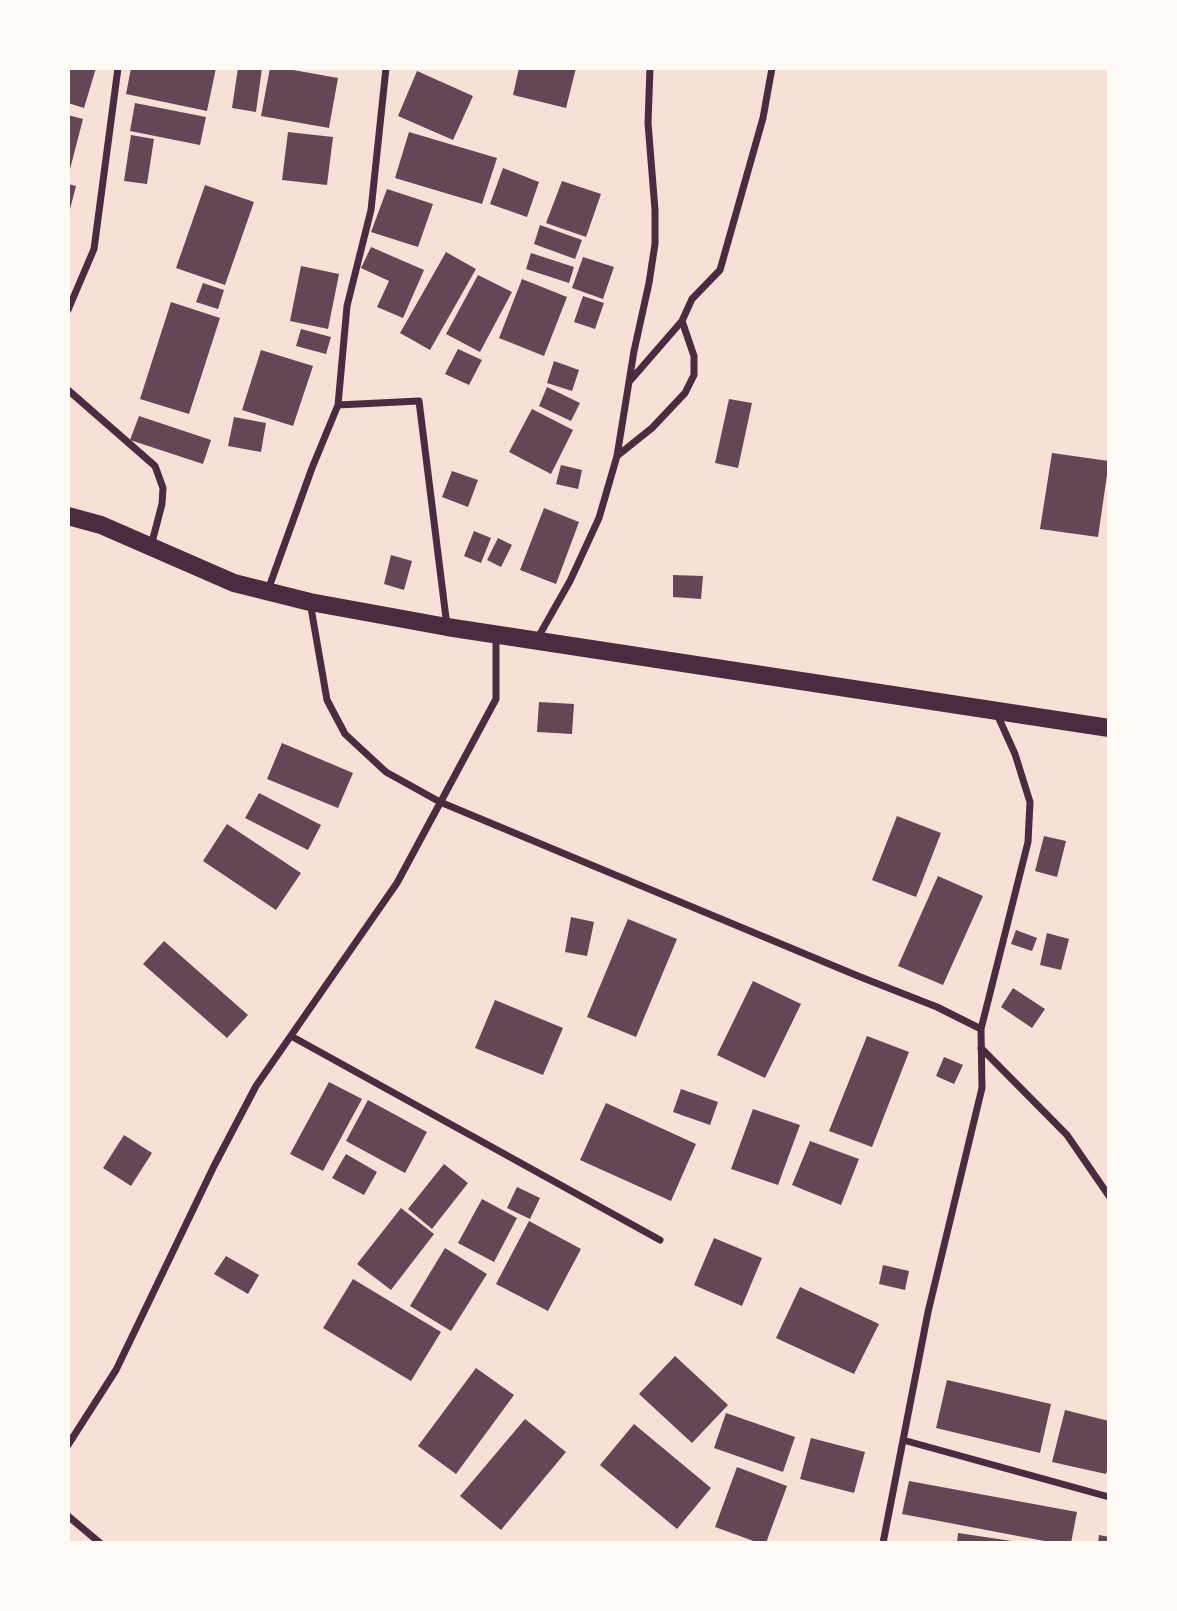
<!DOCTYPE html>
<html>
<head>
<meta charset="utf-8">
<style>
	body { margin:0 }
	#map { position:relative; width:1177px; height:1611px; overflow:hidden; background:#f7e1d7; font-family:Overpass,sans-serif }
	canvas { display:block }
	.frame { position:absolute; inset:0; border:70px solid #fffaf5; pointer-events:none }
</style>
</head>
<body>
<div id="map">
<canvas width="1177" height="1611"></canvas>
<div class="frame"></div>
</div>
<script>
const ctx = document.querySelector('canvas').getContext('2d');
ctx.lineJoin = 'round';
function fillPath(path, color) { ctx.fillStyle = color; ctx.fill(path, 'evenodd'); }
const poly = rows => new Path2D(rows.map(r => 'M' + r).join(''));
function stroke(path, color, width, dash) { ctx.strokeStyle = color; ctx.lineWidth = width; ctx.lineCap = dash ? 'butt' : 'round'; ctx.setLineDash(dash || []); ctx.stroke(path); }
const building = poly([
	[68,68,96,68,84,108,68,103],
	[131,68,216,68,207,111,126,94],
	[238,68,262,68,256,112,232,108],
	[270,68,282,68,338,78,329,128,261,116],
	[519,68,576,68,566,108,513,95],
	[417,71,473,96,453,140,398,116],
	[135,103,206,117,200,145,130,131],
	[68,115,83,119,69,173,68,172],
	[288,132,333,137,327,185,282,180],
	[409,132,497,158,482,204,395,178],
	[131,135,154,139,147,184,124,181],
	[503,168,539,182,527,217,490,204],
	[562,181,601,194,586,237,546,223],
	[68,184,76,186,69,213,68,213],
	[205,185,254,202,225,285,176,268],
	[387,189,433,204,418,247,371,232],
	[540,225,582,240,575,259,534,244],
	[371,247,424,270,403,318,377,307,389,281,361,268],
	[446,252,476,269,430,350,400,333],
	[531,253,574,267,569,283,526,269],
	[583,257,614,267,603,299,572,288],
	[301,266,339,274,328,329,290,321],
	[478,275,512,292,480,352,446,334],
	[522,279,567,297,544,356,499,338],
	[203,283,224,290,218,309,196,302],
	[583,296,604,303,595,329,574,322],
	[171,302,220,318,189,414,140,399],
	[301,329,331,337,326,354,296,346],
	[458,349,482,360,469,385,445,374],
	[261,350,313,366,293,426,242,410],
	[554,361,579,370,572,391,547,383],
	[547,387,580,403,571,421,539,406],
	[729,399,752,403,738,468,715,463],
	[532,409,573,430,551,474,509,452],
	[139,416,211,440,203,464,130,440],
	[234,417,266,423,261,452,228,446],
	[1052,453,1109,461,1098,537,1040,529],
	[561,465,582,470,578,489,556,484],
	[452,471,478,480,468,507,442,497],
	[544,508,579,522,556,584,520,570],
	[474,531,491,538,481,563,464,556],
	[498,538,512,545,501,567,487,560],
	[391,555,412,561,404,590,384,584],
	[673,575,703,576,701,599,673,597],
	[539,702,574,704,572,734,537,732],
	[282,743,353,773,338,808,267,779],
	[259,793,321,825,308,850,245,818],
	[897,816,941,833,916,897,872,880],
	[227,824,301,873,276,910,203,861],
	[1044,836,1066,841,1057,877,1035,871],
	[938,876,983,896,943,985,898,966],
	[571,917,594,922,587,956,565,952],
	[628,919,677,939,636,1037,587,1017],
	[1016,930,1037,938,1032,951,1011,944],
	[1047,933,1069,939,1061,970,1040,965],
	[164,941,248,1015,227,1038,143,964],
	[753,981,801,1004,765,1078,717,1055],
	[1013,988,1045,1009,1032,1028,1001,1007],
	[495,1000,563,1028,543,1075,475,1048],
	[867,1036,909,1052,872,1147,829,1131],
	[944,1057,963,1065,954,1084,936,1076],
	[329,1082,362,1099,323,1171,290,1154],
	[681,1089,718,1102,710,1125,673,1112],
	[368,1100,427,1132,405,1173,346,1141],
	[606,1103,696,1144,671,1201,580,1160],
	[753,1109,800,1125,778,1185,731,1169],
	[124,1135,152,1153,131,1186,103,1168],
	[810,1141,859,1159,841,1205,792,1185],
	[346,1154,377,1172,364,1195,332,1178],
	[444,1164,468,1183,432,1229,408,1209],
	[517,1187,540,1198,530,1219,507,1208],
	[482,1199,517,1218,494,1262,458,1243],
	[401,1208,434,1234,391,1290,357,1264],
	[529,1221,581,1249,548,1311,496,1284],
	[714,1238,762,1258,742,1306,694,1285],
	[445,1248,487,1274,451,1331,410,1306],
	[226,1256,259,1275,248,1294,214,1274],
	[883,1265,909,1271,905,1290,879,1284],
	[353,1279,441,1332,411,1381,323,1328],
	[800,1287,879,1324,854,1374,776,1338],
	[675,1356,728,1405,692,1443,639,1394],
	[476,1368,514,1395,456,1474,418,1446],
	[947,1380,1051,1404,1040,1453,936,1428],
	[1065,1410,1109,1421,1109,1464,1106,1474,1052,1462],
	[726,1413,795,1437,783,1472,714,1448],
	[525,1419,566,1452,501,1530,460,1496],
	[634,1424,711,1488,677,1529,600,1465],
	[811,1438,865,1452,854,1493,800,1479],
	[737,1467,787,1486,766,1543,759,1543,715,1527],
	[909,1481,1077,1512,1071,1543,1055,1543,902,1514],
	[958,1533,1012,1541,1012,1543,957,1543],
	[1099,1535,1109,1537,1109,1543,1098,1543]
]);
const minor = poly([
	[68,310,94,249,118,68],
	[629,382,682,321,692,299,720,270,763,118,772,68],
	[68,390,155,466,163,488,162,504,151,546],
	[338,405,419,401,447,626],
	[617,456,652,428,685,393,694,375,694,356,682,321],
	[268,590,312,468,338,405,347,306,371,210,386,68],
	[310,602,327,700,345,734,386,772,440,802,858,976,937,1007,981,1029],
	[536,641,570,581,599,518,617,456,634,351,649,283,655,244,655,210,648,123,650,68],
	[291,1036,660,1240],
	[981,1048,1067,1135,1109,1196],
	[903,1440,1109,1497],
	[68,1445,116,1370,214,1166,256,1086,397,883,496,699,496,635],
	[68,1516,100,1543],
	[883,1543,928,1312,982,1088,981,1029,1028,842,1030,802,1015,754,996,712]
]);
const primary = poly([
	[68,516,101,525,234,583,310,602,447,627,1109,728]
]);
fillPath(building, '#644757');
stroke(minor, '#4a2c40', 7);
stroke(primary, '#4a2c40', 18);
</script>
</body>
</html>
